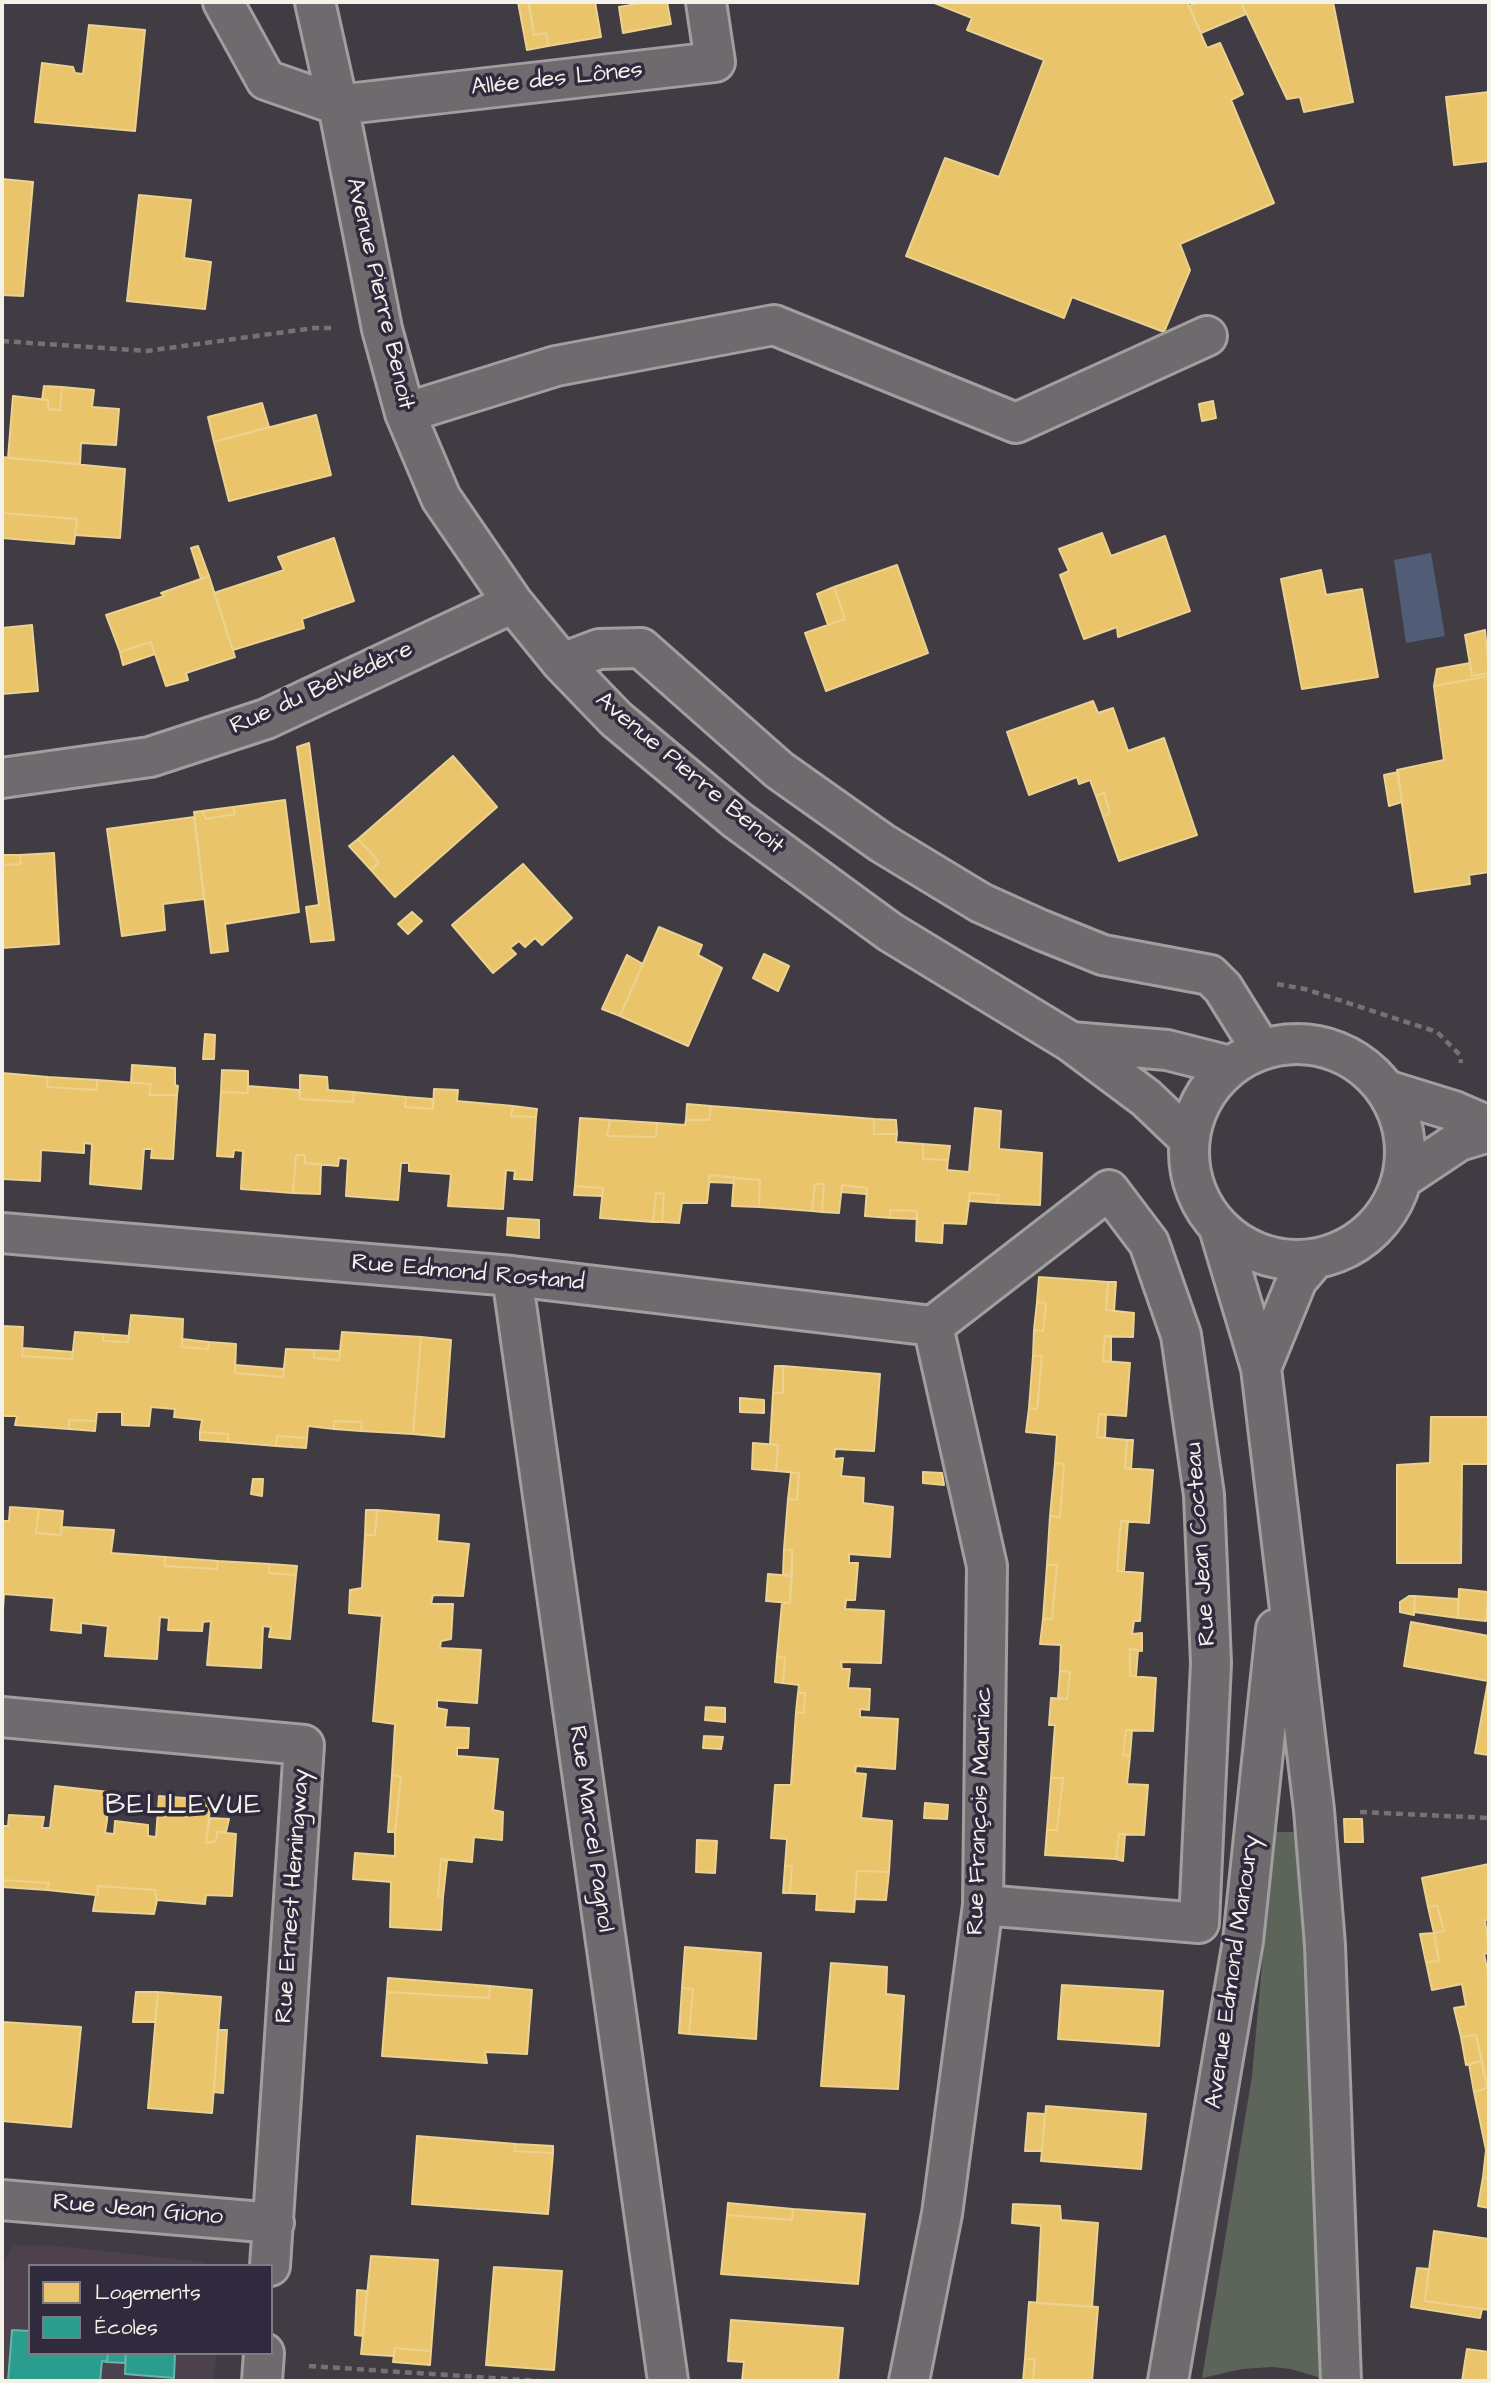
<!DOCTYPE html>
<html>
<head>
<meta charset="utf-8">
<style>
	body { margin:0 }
	#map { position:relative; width:1491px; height:2383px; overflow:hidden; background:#413c44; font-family:"Architects Daughter",sans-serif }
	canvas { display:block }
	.frame { position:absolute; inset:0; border:4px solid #f4f1e8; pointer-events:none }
	.legend { position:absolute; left:28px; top:2264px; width:245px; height:91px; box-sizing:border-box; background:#2f2a3d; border:2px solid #7e7a81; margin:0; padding:9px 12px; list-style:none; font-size:21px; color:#f4f1e8 }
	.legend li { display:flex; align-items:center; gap:14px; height:35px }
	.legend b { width:35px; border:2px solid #7e7a81 }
</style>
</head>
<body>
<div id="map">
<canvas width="1491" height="2383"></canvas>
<div class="frame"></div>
<ul class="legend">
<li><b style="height:19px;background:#e9c46a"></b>Logements</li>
<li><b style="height:19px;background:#2a9d8f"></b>Écoles</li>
</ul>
</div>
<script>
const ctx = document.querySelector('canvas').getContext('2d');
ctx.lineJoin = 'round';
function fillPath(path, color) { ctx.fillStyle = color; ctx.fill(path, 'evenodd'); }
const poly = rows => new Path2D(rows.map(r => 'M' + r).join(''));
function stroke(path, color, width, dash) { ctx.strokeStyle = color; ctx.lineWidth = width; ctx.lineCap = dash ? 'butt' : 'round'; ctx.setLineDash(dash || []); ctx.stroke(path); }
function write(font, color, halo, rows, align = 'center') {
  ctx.font = font + ' "Architects Daughter",sans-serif'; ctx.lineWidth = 7; ctx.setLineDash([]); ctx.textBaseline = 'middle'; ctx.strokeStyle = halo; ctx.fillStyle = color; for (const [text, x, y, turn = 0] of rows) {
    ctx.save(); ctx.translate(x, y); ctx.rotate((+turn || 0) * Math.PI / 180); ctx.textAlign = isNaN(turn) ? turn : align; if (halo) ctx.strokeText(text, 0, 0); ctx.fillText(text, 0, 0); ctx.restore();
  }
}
const built = poly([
	[13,2245,47,2245,204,2262,207,2266,30,2266,30,2353,217,2353,213,2381,2,2381,2,2264]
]);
const green = poly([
	[1274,1832,1300,1832,1321,2378,1291,2369,1272,2367,1242,2369,1202,2378,1252,2076]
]);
const water = poly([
	[1431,553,1445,636,1406,643,1394,560]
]);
const homes = poly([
	[518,2,529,2,534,35,546,33,548,46,527,50,518,2],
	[528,2,595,2,601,37,548,46,546,33,534,35,528,2],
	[648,2,667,2,671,24,623,33,619,7,648,2],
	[932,2,1187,2,1207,48,1220,43,1243,94,1231,100,1274,203,1180,244,1190,270,1164,332,1072,297,1064,318,906,256,945,158,999,177,1044,60,967,30,972,18,932,2],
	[1199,2,1241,2,1246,14,1201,33,1189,6,1199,2],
	[1241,2,1333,2,1353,102,1304,112,1300,97,1287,99,1241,2],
	[89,25,145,30,135,131,35,122,42,63,73,67,75,73,83,74,89,25],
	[1489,92,1489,161,1454,165,1446,97,1489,92],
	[2,179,33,182,23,296,2,295,2,179],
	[139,195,191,200,184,258,211,262,205,309,127,301,139,195],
	[44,386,62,387,60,410,48,409,48,400,42,400,44,386],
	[62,387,94,390,92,407,119,409,116,445,81,443,80,464,8,458,13,396,48,400,48,409,60,410,62,387],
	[1213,401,1216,418,1202,421,1199,404,1213,401],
	[262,403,269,427,214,442,208,417,262,403],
	[316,415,331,475,229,501,214,442,316,415],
	[2,457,125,469,120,538,75,535,77,519,2,513,2,457],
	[2,513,77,519,74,544,2,538,2,513],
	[1102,533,1111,556,1165,536,1190,611,1118,637,1117,627,1084,639,1060,575,1069,571,1059,549,1102,533],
	[334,538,354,601,302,619,304,628,233,650,214,593,284,570,278,557,334,538],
	[198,546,209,576,201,579,191,548,198,546],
	[897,565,928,653,826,691,805,633,845,619,834,587,897,565],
	[1321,570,1326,595,1362,589,1378,677,1302,689,1281,579,1321,570],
	[209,576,235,657,186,673,188,680,166,686,151,642,120,652,106,615,164,596,161,593,209,576],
	[834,587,845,619,828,625,817,594,834,587],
	[32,625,38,691,2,694,2,628,32,625],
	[1485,630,1489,673,1472,676,1465,635,1485,630],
	[151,642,155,654,123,665,120,652,151,642],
	[1470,663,1472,676,1489,673,1489,676,1434,686,1437,669,1470,663],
	[1489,676,1489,872,1469,875,1470,884,1415,892,1397,770,1444,760,1434,686,1489,676],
	[1093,701,1098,713,1113,708,1128,751,1164,738,1197,835,1119,861,1103,816,1110,813,1104,793,1096,796,1090,780,1079,784,1077,777,1029,795,1007,732,1093,701],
	[309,743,334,940,311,942,306,907,319,905,297,747,309,743],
	[453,756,497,807,395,897,371,870,379,862,358,839,453,756],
	[1398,772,1402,802,1389,806,1384,775,1398,772],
	[1104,793,1110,813,1103,816,1096,796,1104,793],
	[285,800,299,912,225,924,228,951,211,953,194,812,202,811,206,819,235,814,233,807,285,800],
	[233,807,235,814,206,819,202,811,233,807],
	[194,817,204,899,163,904,165,930,122,936,107,829,194,817],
	[358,839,379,862,371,870,349,846,358,839],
	[54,853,59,944,2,948,2,865,21,864,20,855,54,853],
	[2,855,20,855,21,864,2,865,2,855],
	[523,864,572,918,542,945,535,938,525,947,519,941,510,948,516,954,493,973,452,925,523,864],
	[412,912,422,921,408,934,398,924,412,912],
	[659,927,702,945,698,955,722,968,688,1046,620,1016,659,927],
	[764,954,789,966,778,991,753,978,764,954],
	[627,955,643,964,620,1016,602,1009,627,955],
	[205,1034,215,1035,214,1059,203,1059,205,1034],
	[132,1065,175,1068,175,1085,178,1086,177,1095,149,1095,151,1084,131,1083,132,1065],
	[222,1070,248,1071,248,1093,221,1092,222,1070],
	[2,1073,48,1077,47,1087,97,1090,97,1080,151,1084,149,1095,177,1095,173,1159,151,1158,152,1149,144,1149,141,1189,90,1184,92,1144,84,1143,84,1153,41,1150,40,1181,2,1179,2,1073],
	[300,1075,327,1077,328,1090,354,1092,353,1102,300,1099,300,1075],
	[48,1077,97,1080,97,1090,47,1087,48,1077],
	[248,1086,299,1090,300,1099,353,1102,354,1092,406,1097,405,1107,433,1109,434,1089,458,1090,457,1101,513,1106,511,1116,536,1117,532,1180,514,1179,515,1171,506,1170,503,1209,448,1206,451,1174,409,1171,409,1163,401,1163,398,1200,346,1196,348,1159,339,1158,338,1166,305,1163,305,1155,296,1155,293,1193,241,1189,243,1151,234,1150,233,1157,217,1156,221,1092,248,1093,248,1086],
	[406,1097,432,1099,433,1109,405,1107,406,1097],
	[687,1104,711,1106,709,1120,686,1120,687,1104],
	[513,1106,537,1109,536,1117,511,1116,513,1106],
	[711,1106,874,1119,874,1134,897,1134,896,1142,923,1144,923,1159,948,1160,947,1170,969,1172,975,1108,1001,1111,999,1149,1042,1153,1040,1205,997,1203,999,1195,970,1193,966,1224,943,1223,942,1243,916,1241,917,1211,890,1210,891,1218,865,1216,867,1188,842,1185,839,1213,822,1212,824,1184,815,1184,812,1211,759,1207,760,1180,710,1175,707,1203,682,1203,679,1223,662,1222,664,1194,656,1193,653,1222,600,1218,603,1188,575,1186,580,1118,610,1120,607,1136,656,1137,657,1123,685,1125,686,1120,709,1120,711,1106],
	[874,1119,896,1120,897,1134,874,1134,874,1119],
	[610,1120,657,1123,656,1137,607,1136,610,1120],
	[923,1144,950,1146,948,1160,923,1159,923,1144],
	[296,1155,305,1155,305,1163,321,1165,320,1194,293,1193,296,1155],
	[710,1175,734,1178,734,1183,709,1182,710,1175],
	[734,1178,760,1180,759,1207,732,1206,734,1178],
	[815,1184,824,1184,822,1212,812,1211,815,1184],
	[842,1185,867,1188,866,1194,841,1192,842,1185],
	[575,1186,603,1188,602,1196,574,1195,575,1186],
	[656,1193,664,1194,662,1222,653,1222,656,1193],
	[970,1193,999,1195,997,1203,969,1201,970,1193],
	[890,1210,917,1211,917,1219,891,1218,890,1210],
	[508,1218,539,1220,539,1238,507,1235,508,1218],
	[1039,1277,1108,1282,1106,1310,1134,1313,1133,1337,1105,1336,1103,1361,1130,1363,1126,1416,1099,1414,1097,1437,1127,1440,1125,1468,1153,1470,1149,1523,1121,1521,1117,1571,1143,1573,1140,1621,1134,1621,1132,1634,1142,1633,1142,1651,1130,1649,1130,1676,1156,1678,1153,1731,1126,1730,1123,1755,1130,1756,1127,1784,1148,1785,1144,1835,1119,1834,1116,1859,1045,1855,1047,1830,1057,1830,1063,1778,1051,1778,1055,1725,1049,1725,1051,1698,1067,1699,1070,1672,1060,1671,1061,1645,1040,1644,1043,1619,1052,1619,1057,1565,1047,1565,1050,1516,1060,1517,1064,1464,1055,1463,1057,1435,1026,1432,1029,1408,1037,1409,1042,1356,1033,1356,1034,1330,1043,1331,1046,1303,1037,1302,1039,1277],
	[1108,1282,1116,1282,1114,1311,1106,1310,1108,1282],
	[1037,1302,1046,1303,1043,1331,1034,1330,1037,1302],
	[131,1315,183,1319,182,1347,208,1349,209,1342,236,1344,235,1373,283,1377,286,1349,314,1350,314,1358,339,1360,342,1332,421,1337,413,1434,361,1431,362,1422,334,1421,334,1429,308,1426,307,1438,277,1436,276,1446,228,1442,228,1434,200,1432,202,1420,174,1417,175,1409,151,1407,149,1426,122,1425,122,1412,97,1412,96,1421,69,1420,69,1429,15,1425,17,1416,2,1416,2,1326,23,1327,22,1356,72,1359,75,1332,103,1334,103,1341,128,1342,131,1315],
	[103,1334,129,1336,128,1342,103,1341,103,1334],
	[1105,1336,1111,1336,1111,1362,1103,1361,1105,1336],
	[421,1337,451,1340,444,1437,413,1434,421,1337],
	[182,1339,209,1342,208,1349,182,1347,182,1339],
	[23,1348,73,1352,72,1359,22,1356,23,1348],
	[314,1350,340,1351,339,1360,314,1358,314,1350],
	[1033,1356,1042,1356,1037,1409,1029,1408,1033,1356],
	[235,1365,284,1369,283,1377,235,1373,235,1365],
	[775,1366,783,1366,783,1393,773,1393,775,1366],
	[783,1366,880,1374,874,1451,835,1449,834,1459,843,1458,841,1476,864,1478,863,1503,893,1507,890,1557,849,1554,849,1563,858,1563,855,1600,846,1600,845,1609,884,1611,881,1663,841,1662,842,1669,850,1669,848,1688,870,1689,869,1710,860,1709,860,1717,898,1719,895,1769,856,1766,855,1773,866,1774,861,1818,892,1821,889,1872,857,1871,854,1912,816,1910,817,1894,790,1893,792,1866,785,1866,787,1839,771,1838,775,1785,791,1785,796,1712,804,1713,805,1693,798,1693,799,1685,783,1683,785,1658,777,1656,782,1603,790,1603,792,1550,784,1549,788,1499,797,1500,799,1473,776,1471,778,1445,770,1444,773,1393,783,1393,783,1366],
	[740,1398,764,1400,764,1413,740,1412,740,1398],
	[1099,1414,1106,1414,1105,1438,1097,1437,1099,1414],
	[1431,1417,1489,1417,1489,1464,1462,1464,1461,1563,1397,1563,1397,1465,1430,1463,1431,1417],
	[69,1420,96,1421,95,1431,69,1429,69,1420],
	[334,1421,362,1422,361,1431,334,1429,334,1421],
	[200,1432,228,1434,228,1442,200,1440,200,1432],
	[277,1436,307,1438,306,1448,276,1446,277,1436],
	[1127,1440,1133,1440,1131,1469,1125,1468,1127,1440],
	[753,1443,778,1445,776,1471,752,1469,753,1443],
	[1055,1463,1064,1464,1060,1517,1050,1516,1055,1463],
	[923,1472,942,1473,944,1485,923,1483,923,1472],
	[791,1473,799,1473,797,1500,788,1499,791,1473],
	[253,1479,263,1479,262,1496,251,1494,253,1479],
	[10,1507,39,1509,36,1533,61,1535,62,1527,114,1530,111,1553,165,1557,165,1566,217,1569,218,1561,270,1564,269,1573,296,1575,290,1639,269,1637,271,1627,263,1626,261,1668,207,1665,211,1621,203,1622,202,1631,168,1630,169,1618,160,1617,157,1659,105,1656,108,1626,81,1623,81,1633,51,1630,54,1598,4,1594,2,1623,2,1521,9,1521,10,1507],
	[39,1509,63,1511,61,1535,36,1533,39,1509],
	[366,1510,377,1510,375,1535,365,1535,366,1510],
	[377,1510,439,1515,437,1541,469,1544,463,1596,433,1595,431,1604,453,1604,451,1639,441,1641,440,1648,481,1650,477,1703,437,1700,437,1708,447,1710,445,1727,469,1728,468,1748,457,1748,457,1756,498,1759,493,1810,503,1812,502,1840,474,1837,472,1862,441,1859,438,1896,443,1897,441,1930,390,1927,391,1882,353,1879,355,1853,395,1856,395,1832,401,1777,392,1775,395,1724,373,1721,382,1616,349,1613,350,1590,362,1588,365,1535,375,1535,377,1510],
	[1121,1521,1128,1521,1124,1571,1117,1571,1121,1521],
	[784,1549,792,1550,792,1576,783,1574,784,1549],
	[165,1557,218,1561,217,1569,165,1566,165,1557],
	[270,1564,297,1566,296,1575,269,1573,270,1564],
	[1047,1565,1057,1565,1052,1619,1043,1619,1047,1565],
	[768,1574,792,1576,790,1603,766,1601,768,1574],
	[1459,1589,1488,1592,1486,1621,1458,1618,1459,1589],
	[1409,1596,1415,1596,1414,1615,1400,1612,1400,1602,1409,1596],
	[1415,1596,1458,1599,1458,1618,1414,1612,1415,1596],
	[1411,1622,1489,1636,1489,1755,1475,1753,1488,1681,1404,1666,1411,1622],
	[1130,1649,1138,1650,1136,1676,1130,1676,1130,1649],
	[777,1656,785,1658,783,1683,775,1682,777,1656],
	[1060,1671,1070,1672,1067,1699,1058,1698,1060,1671],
	[798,1693,805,1693,804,1713,796,1712,798,1693],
	[706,1707,725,1708,725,1722,705,1720,706,1707],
	[1126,1730,1132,1730,1130,1756,1123,1755,1126,1730],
	[704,1736,723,1737,721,1749,703,1748,704,1736],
	[392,1775,401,1777,395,1832,388,1832,392,1775],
	[1051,1778,1063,1778,1057,1830,1047,1830,1051,1778],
	[55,1786,109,1792,107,1820,105,1833,114,1834,115,1821,148,1825,148,1836,156,1837,159,1796,211,1800,206,1843,216,1841,217,1832,236,1834,232,1896,206,1895,205,1904,157,1900,155,1890,98,1886,98,1895,96,1895,47,1890,49,1883,2,1880,2,1826,8,1826,9,1815,44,1817,42,1828,50,1828,55,1786],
	[925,1803,948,1805,947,1819,924,1818,925,1803],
	[210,1818,229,1819,226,1832,217,1832,216,1841,206,1843,210,1818],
	[1344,1819,1362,1819,1363,1842,1345,1842,1344,1819],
	[1119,1834,1125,1834,1123,1861,1116,1859,1119,1834],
	[697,1840,717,1841,715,1873,696,1872,697,1840],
	[441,1859,447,1861,443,1897,438,1896,441,1859],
	[1489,1864,1489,1920,1485,1920,1489,1953,1484,1954,1489,1978,1489,2178,1483,2177,1486,2150,1474,2092,1487,2088,1476,2035,1461,2037,1454,2008,1466,2006,1462,1984,1432,1990,1426,1962,1439,1961,1434,1933,1444,1931,1437,1905,1428,1907,1422,1878,1489,1864],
	[785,1866,792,1866,790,1893,783,1893,785,1866],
	[857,1871,889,1872,886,1900,855,1899,857,1871],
	[2,1880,49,1883,47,1890,2,1887,2,1880],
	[98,1886,155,1890,157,1900,154,1914,93,1911,96,1895,98,1895,98,1886],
	[1437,1905,1444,1931,1434,1933,1428,1907,1437,1905],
	[1434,1933,1439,1961,1426,1962,1420,1934,1434,1933],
	[685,1947,761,1953,756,2039,689,2034,693,1989,682,1988,685,1947],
	[831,1963,887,1967,886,1994,904,1996,898,2089,821,2086,831,1963],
	[388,1978,490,1986,489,1998,387,1992,388,1978],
	[1062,1985,1163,1991,1159,2046,1058,2039,1062,1985],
	[490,1986,532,1990,527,2054,485,2052,487,2063,382,2056,387,1992,489,1998,490,1986],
	[682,1988,693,1989,689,2034,679,2033,682,1988],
	[136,1992,158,1992,155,2022,133,2022,136,1992],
	[158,1992,221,1997,212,2113,148,2108,158,1992],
	[2,2022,81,2027,71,2127,2,2121,2,2022],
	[218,2030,227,2030,223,2093,214,2092,218,2030],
	[1476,2035,1482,2061,1466,2065,1461,2037,1476,2035],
	[1482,2061,1487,2088,1474,2092,1469,2064,1482,2061],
	[1046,2106,1146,2114,1141,2169,1041,2161,1046,2106],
	[1028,2113,1045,2114,1042,2151,1025,2151,1028,2113],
	[417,2136,516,2144,514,2151,553,2153,548,2214,412,2204,417,2136],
	[516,2144,553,2146,553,2153,514,2151,516,2144],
	[1483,2177,1489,2178,1489,2208,1478,2206,1483,2177],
	[728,2203,793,2209,792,2220,727,2215,728,2203],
	[1013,2204,1060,2206,1061,2220,1098,2223,1092,2307,1037,2303,1041,2226,1012,2223,1013,2204],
	[793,2209,865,2214,858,2284,721,2274,727,2215,792,2220,793,2209],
	[1434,2231,1489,2239,1489,2310,1425,2301,1434,2231],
	[371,2256,438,2260,431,2351,395,2348,393,2356,361,2354,371,2256],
	[494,2267,562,2271,554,2370,486,2365,494,2267],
	[1417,2268,1429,2269,1425,2301,1482,2309,1480,2318,1411,2307,1417,2268],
	[357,2290,367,2291,363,2336,355,2335,357,2290],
	[1029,2302,1098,2307,1092,2381,1033,2381,1035,2359,1025,2359,1029,2302],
	[731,2320,843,2328,838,2381,742,2381,744,2362,728,2361,731,2320],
	[395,2348,431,2351,430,2365,393,2362,395,2348],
	[1467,2349,1489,2352,1489,2381,1462,2381,1467,2349],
	[1025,2359,1035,2359,1033,2381,1023,2381,1025,2359]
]);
const schools = poly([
	[12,2330,30,2331,30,2353,108,2353,107,2362,102,2361,100,2381,8,2381,12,2330],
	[108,2353,126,2353,125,2363,107,2362,108,2353],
	[126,2353,175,2353,174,2378,125,2374,126,2353]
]);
const path = poly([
	[2,341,147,351,314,328,335,328],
	[1277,984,1305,989,1437,1032,1460,1055,1461,1063],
	[1360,1812,1489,1818],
	[309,2366,539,2381]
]);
const minor = poly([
	[223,2,266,80,338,105,715,62,706,2],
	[315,2,338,105,382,329,405,413,441,498,513,603,562,663,616,719,737,820,890,932,1071,1042,1146,1098,1189,1139],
	[405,413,556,366,774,325,1016,423,1207,336],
	[562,663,599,649,641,648,779,770,882,843,981,903,1041,930,1103,955,1210,975,1223,988,1261,1049],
	[2,778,150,757,266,719,513,603],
	[1071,1042,1167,1050,1230,1066],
	'1189 1152a108 108 0 1 1 216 0a108 108 0 1 1-216 0Z',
	[1386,1090,1454,1111,1489,1126],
	[1402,1179,1459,1141,1489,1132],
	[1219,1228,1261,1368,1314,1810,1325,1945,1341,2381],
	[2,1233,512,1276,933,1326],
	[512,1276,668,2381],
	[933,1326,1109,1190,1149,1243,1181,1335,1204,1495,1211,1663,1199,1923,983,1905],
	[1261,1368,1297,1280,1314,1260],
	[2,1717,304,1745,270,2266],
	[2,2200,274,2223],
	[262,2381,264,2353],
	[909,2381,942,2214,983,1905,987,1566,933,1326],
	[1168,2381,1243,1941,1276,1629]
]);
const streetNames = [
	["Allée des Lônes",557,80,-6],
	["Avenue Pierre Benoit",379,294,77],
	["Rue du Belvédère",322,689,-24],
	["Avenue Pierre Benoit",689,774,40],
	["Rue Edmond Rostand",468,1274,5],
	["Rue Jean Cocteau",1202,1544,-94],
	["Rue François Mauriac",981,1811,-88],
	["Rue Marcel Pagnol",590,1829,82],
	["Rue Ernest Hemingway",294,1896,-86],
	["Avenue Edmond Manoury",1234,1972,-82],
	["Rue Jean Giono",138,2211,5]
];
const quarterNames = [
	["BELLEVUE",184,1807]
];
fillPath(built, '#4e414e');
fillPath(green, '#5d645a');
fillPath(water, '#515d77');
fillPath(homes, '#e9c46a');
stroke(homes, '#ecd290', 2);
fillPath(schools, '#2a9d8f');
stroke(schools, '#67b6aa', 2);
stroke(minor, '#a19ea0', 44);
stroke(path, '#757276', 4.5, [7, 5]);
stroke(minor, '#6e6b6e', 38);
write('24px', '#f4f1e8', '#2f2a3d', streetNames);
ctx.letterSpacing = '2px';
write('28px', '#f4f1e8', '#2f2a3d', quarterNames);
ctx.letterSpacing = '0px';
</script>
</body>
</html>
